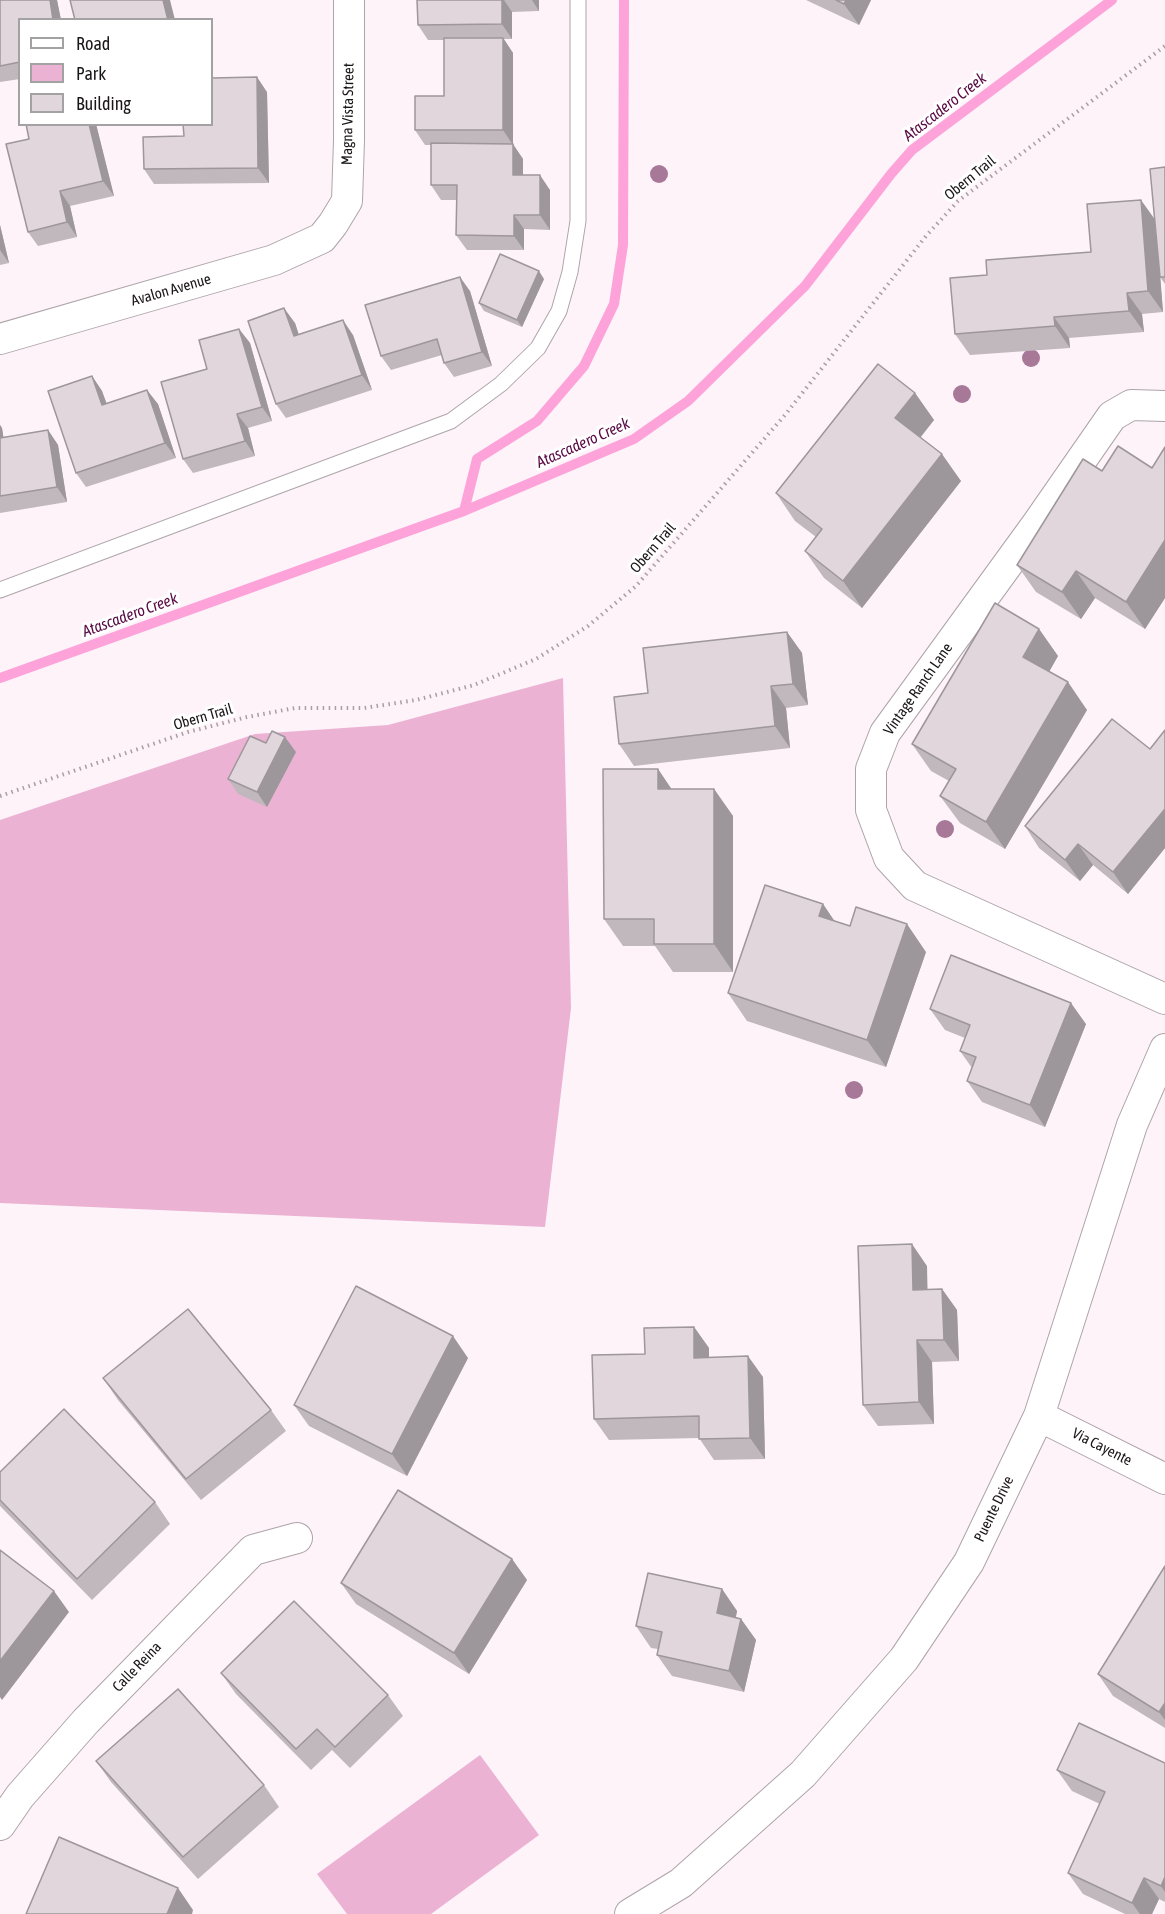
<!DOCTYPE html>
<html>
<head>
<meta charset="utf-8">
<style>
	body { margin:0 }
	#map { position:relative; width:1165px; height:1914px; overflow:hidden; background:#fef3f9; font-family:"Asap Condensed",sans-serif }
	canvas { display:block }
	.legend { position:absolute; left:18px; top:18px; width:195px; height:108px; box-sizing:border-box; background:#fff; border:2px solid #a3a2a3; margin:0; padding:8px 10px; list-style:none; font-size:18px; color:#1a1618 }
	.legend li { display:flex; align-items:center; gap:12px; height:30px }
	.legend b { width:30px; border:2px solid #a3a2a3 }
</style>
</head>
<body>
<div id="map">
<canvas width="1165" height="1914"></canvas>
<ul class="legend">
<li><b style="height:8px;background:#fff"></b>Road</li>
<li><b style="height:16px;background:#ecb2d4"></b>Park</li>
<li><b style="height:16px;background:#e0d6dc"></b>Building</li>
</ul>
</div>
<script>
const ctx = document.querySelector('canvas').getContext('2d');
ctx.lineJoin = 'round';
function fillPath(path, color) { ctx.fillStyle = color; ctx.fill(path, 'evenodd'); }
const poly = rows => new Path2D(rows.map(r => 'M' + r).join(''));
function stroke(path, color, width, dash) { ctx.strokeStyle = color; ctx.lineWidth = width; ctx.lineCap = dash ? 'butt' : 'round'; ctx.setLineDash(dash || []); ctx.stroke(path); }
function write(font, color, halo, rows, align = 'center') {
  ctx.font = font + ' "Asap Condensed",sans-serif'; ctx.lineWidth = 6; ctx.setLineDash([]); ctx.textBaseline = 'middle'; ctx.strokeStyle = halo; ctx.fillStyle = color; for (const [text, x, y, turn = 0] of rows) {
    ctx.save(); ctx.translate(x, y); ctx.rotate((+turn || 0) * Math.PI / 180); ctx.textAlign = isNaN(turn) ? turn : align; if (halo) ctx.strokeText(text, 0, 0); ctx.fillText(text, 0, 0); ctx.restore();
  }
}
const green = poly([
	[563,678,571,1008,545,1227,0,1203,0,820,255,734,388,725],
	[480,1755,539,1835,431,1914,347,1914,317,1874]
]);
const stream = poly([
	[464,511,477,459,537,421,584,366,614,304,623,245,624,0],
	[0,678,464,511,634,439,688,401,805,286,891,174,912,150,1112,0]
]);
const path = poly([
	[0,796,188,732,247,717,295,708,364,708,416,700,474,685,536,659,588,626,636,586,785,415,926,236,958,201,1165,46]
]);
const lane = poly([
	[0,590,451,421,501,384,538,348,559,311,570,272,578,221,578,0]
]);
const street = poly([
	[0,339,274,260,322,238,333,224,347,201,349,140,349,0],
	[1165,406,1131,405,1112,416,1037,524,885,733,871,769,871,810,889,858,915,886,1165,999],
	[1039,1416,1165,1479],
	[0,1825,20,1796,86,1721,253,1550,297,1538],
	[630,1914,681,1883,803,1774,904,1659,969,1562,1039,1416,1132,1125,1165,1049]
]);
const trees = [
	[659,174],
	[1031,358],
	[962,394],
	[945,829],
	[854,1090]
];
const wall = poly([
	[0,0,57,0,61,20,20,20,20,79,0,82],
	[417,0,539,0,539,11,512,12,512,39,504,39,513,53,513,145,523,159,523,175,550,190,550,230,524,229,524,250,467,250,456,235,457,200,441,200,431,185,431,145,425,145,415,130,444,96,444,40,428,40,418,25],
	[806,0,871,0,859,25],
	[267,92,269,183,154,184,144,169,184,136],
	[26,124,96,124,114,196,70,206,77,237,38,246,28,232,29,139],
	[1165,167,1165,284,1160,277,1159,266,1163,312,1142,314,1144,332,1069,338,1070,348,970,355,955,334,987,275,1091,252,1155,220],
	[0,225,9,263,0,265],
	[544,279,522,327,484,311,479,303],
	[470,291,492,366,454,377,444,363,442,355,391,370,381,356],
	[295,323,299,335,353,335,372,390,286,418,276,404],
	[239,329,250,343,272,421,248,428,255,456,193,473,183,459,207,369],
	[92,376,102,391,107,404,158,404,176,458,86,487,76,473],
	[915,393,934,420,921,437,961,481,862,608,824,578,805,551,816,537,795,521,776,493],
	[0,425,2,428,3,437,48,430,58,445,67,502,0,513],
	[1165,447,1165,598,1145,629,1095,598,1081,619,1036,592,1017,565,1102,471,1152,468],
	[1039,629,1058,656,1049,672,1087,710,1005,849,960,823,940,796,949,781,931,771,912,744],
	[787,632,802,653,808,705,786,708,790,748,634,766,619,744,648,693],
	[1165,730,1165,848,1128,894,1093,865,1080,881,1039,848,1025,826,1150,749],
	[266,743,296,752,267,807,238,794,228,779],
	[658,769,671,789,714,789,733,816,733,972,673,972,655,946,623,946,604,919],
	[823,904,834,921,926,952,886,1067,747,1021,728,993],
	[930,1009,1086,1024,1045,1127,982,1102,967,1081,972,1068,960,1051,965,1038,945,1030],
	[927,1266,927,1289,942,1289,957,1310,959,1361,932,1362,934,1424,878,1426,863,1405],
	[694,1327,709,1348,709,1357,763,1377,765,1459,714,1460,699,1438,609,1440,594,1419,645,1354],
	[468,1358,407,1476,309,1426,294,1405],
	[103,1378,271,1410,286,1431,201,1500,118,1400],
	[0,1472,155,1502,170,1524,92,1600,0,1506],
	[512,1559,527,1580,469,1674,356,1604,341,1583],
	[1165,1566,1165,1728,1113,1696,1098,1674],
	[722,1589,737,1611,736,1617,741,1619,756,1640,744,1692,672,1676,657,1655,658,1649,651,1648,636,1626],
	[221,1673,388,1695,403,1716,350,1768,332,1750,311,1770,236,1694],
	[96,1761,264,1785,279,1807,198,1879,111,1782],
	[1165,1763,1165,1902,1159,1899,1152,1914,1125,1914,1083,1894,1068,1873,1100,1804,1072,1791,1057,1770]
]);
const shadedWall = poly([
	[50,0,57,0,61,20,53,20],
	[163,0,170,0,175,20,168,20],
	[502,0,504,0,512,12,512,39,502,24],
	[532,0,539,0,539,11],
	[846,0,871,0,859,25,844,4],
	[503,38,513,53,513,145,503,130],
	[257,77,267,92,269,183,258,168],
	[89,124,96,124,114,196,103,181],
	[513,144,523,159,523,190,513,175],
	[540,175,550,190,550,230,540,215],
	[60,191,70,206,77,237,67,222],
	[1141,200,1156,221,1163,312,1148,291],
	[514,215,524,229,524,250,514,236],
	[0,225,9,263,0,250],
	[539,271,544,279,522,327,517,320],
	[460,277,470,291,492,366,482,352],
	[1127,293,1142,314,1144,332,1129,311],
	[284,308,295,323,304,351,294,336],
	[1054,317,1069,338,1070,348,1055,326],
	[343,320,353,335,372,390,362,375],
	[239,329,250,343,272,421,262,407],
	[92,376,102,391,112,420,102,405],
	[147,390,158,404,176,458,165,443],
	[915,393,934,420,914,445,895,418],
	[237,414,248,428,255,456,245,441],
	[0,425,2,428,6,453,0,445],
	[48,430,58,445,67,502,57,487],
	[942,454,961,481,862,608,843,581],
	[1165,540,1165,598,1145,629,1126,602],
	[1076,571,1095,598,1081,619,1062,592],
	[1039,629,1058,656,1042,684,1023,657],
	[787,632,802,653,808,705,793,684],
	[1068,682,1087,710,1005,849,986,822],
	[771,686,786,708,790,748,775,726],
	[285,737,296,752,267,807,257,792],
	[658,769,677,797,658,789],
	[714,789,733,816,733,972,714,944],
	[1165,809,1165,848,1128,894,1113,872],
	[1078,844,1093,865,1080,881,1065,860],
	[823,904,842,932,819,916],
	[907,924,926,952,886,1067,867,1040],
	[1071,1003,1086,1024,1045,1127,1030,1105],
	[912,1244,927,1266,928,1311,913,1290],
	[942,1289,957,1310,959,1361,944,1340],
	[694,1327,709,1348,709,1379,694,1358],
	[453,1336,468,1358,407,1476,392,1454],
	[917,1340,932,1362,934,1424,919,1402],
	[748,1356,763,1377,765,1459,750,1438],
	[512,1559,527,1580,469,1674,454,1653],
	[722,1589,737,1611,732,1635,717,1613],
	[54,1591,69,1612,2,1700,0,1697,0,1661],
	[741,1619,756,1640,744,1692,729,1671],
	[1165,1703,1165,1720,1159,1712],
	[1165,1877,1165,1892,1161,1886],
	[1144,1878,1159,1899,1152,1914,1140,1914,1132,1903],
	[178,1888,193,1910,192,1914,167,1914]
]);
const building = poly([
	[0,0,50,0,53,20,20,20,20,62,0,66,0,0],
	[70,0,163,0,168,20,75,20,70,0],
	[417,0,502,0,502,24,418,25,417,0],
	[836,0,846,0,844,4,836,0],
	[444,38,503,38,503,130,415,130,415,96,444,96,444,38],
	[257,77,258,168,144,169,143,137,184,136,183,124,212,124,212,78,257,77],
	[26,124,89,124,103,181,60,191,67,222,28,232,6,144,29,139,26,124],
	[431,143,513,144,513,175,540,175,540,215,514,215,514,236,456,235,457,185,431,185,431,143],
	[1165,167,1165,277,1160,277,1150,169,1165,167],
	[1141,200,1148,291,1127,293,1129,311,1054,317,1055,326,955,334,950,278,987,275,986,260,1091,252,1087,204,1141,200],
	[500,254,539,271,517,320,479,303,500,254],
	[460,277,482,352,444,363,437,339,381,356,365,305,460,277],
	[284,308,294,336,343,320,362,375,276,404,248,321,284,308],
	[239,329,262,407,237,414,245,441,183,459,161,382,207,369,199,340,239,329],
	[878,364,915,393,895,418,942,454,843,581,805,551,822,529,776,493,878,364],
	[92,376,102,405,147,390,165,443,76,473,48,391,92,376],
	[48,430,57,487,0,496,0,438,48,430],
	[1118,446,1152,468,1165,447,1165,540,1126,602,1076,571,1062,592,1017,565,1083,459,1102,471,1118,446],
	[995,603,1039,629,1023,657,1068,682,986,822,940,796,956,769,912,744,995,603],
	[787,632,793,684,771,686,775,726,619,744,614,697,648,693,643,648,787,632],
	[1112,719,1150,749,1165,730,1165,809,1113,872,1078,844,1065,860,1025,826,1112,719],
	[272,731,285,737,257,792,228,779,250,736,266,743,272,731],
	[603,769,658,769,658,789,714,789,714,944,654,944,654,919,604,919,603,769],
	[765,885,823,904,819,916,850,926,856,907,907,924,867,1040,728,993,765,885],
	[951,955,1071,1003,1030,1105,967,1081,976,1057,960,1051,970,1025,930,1009,951,955],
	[912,1244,913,1290,942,1289,944,1340,917,1340,919,1402,863,1405,858,1246,912,1244],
	[356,1286,453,1336,392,1454,294,1405,356,1286],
	[188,1309,271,1410,186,1479,103,1378,188,1309],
	[694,1327,694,1358,748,1356,750,1438,699,1439,699,1416,594,1419,592,1355,645,1354,644,1328,694,1327],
	[64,1409,155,1502,77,1579,0,1500,0,1472,64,1409],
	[398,1490,512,1559,454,1653,341,1583,398,1490],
	[0,1550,54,1591,0,1661,0,1550],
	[1165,1566,1165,1703,1159,1712,1098,1674,1165,1566],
	[648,1573,722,1589,717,1613,741,1619,729,1671,657,1655,662,1632,636,1626,648,1573],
	[294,1601,388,1695,335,1747,317,1729,296,1749,221,1673,294,1601],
	[178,1689,264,1785,183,1857,96,1761,178,1689],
	[1079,1723,1165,1763,1165,1877,1161,1886,1144,1878,1132,1903,1068,1873,1105,1792,1057,1770,1079,1723],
	[59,1837,178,1888,167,1914,26,1914,59,1837]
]);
const streetNames = [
	["Magna Vista Street",348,114,-89],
	["Obern Trail",970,178,-39],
	["Avalon Avenue",171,290,-16],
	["Obern Trail",653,548,-49],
	["Vintage Ranch Lane",918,689,-55],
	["Obern Trail",203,717,-16],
	["Via Cayente",1102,1447,27],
	["Puente Drive",994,1509,-64],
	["Calle Reina",137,1667,-46]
];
const waterNames = [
	["Atascadero Creek",945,107,-38],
	["Atascadero Creek",583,443,-24],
	["Atascadero Creek",130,615,-20]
];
fillPath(green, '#ecb2d4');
stroke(stream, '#fda3da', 10);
stroke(lane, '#ada4a9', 17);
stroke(street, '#ada4a9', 32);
stroke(path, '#a79fa3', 4, [1.5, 4.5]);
stroke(lane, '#fff', 15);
stroke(street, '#fff', 30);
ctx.fillStyle = '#a87899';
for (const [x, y] of trees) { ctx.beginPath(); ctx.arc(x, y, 9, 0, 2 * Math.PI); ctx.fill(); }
fillPath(wall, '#c1b8bd');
fillPath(shadedWall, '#9d969a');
fillPath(building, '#e0d6dc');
stroke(building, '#9d969a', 1.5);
write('15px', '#1a1618', '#fff', streetNames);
write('italic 16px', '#580842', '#fff', waterNames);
</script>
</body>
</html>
